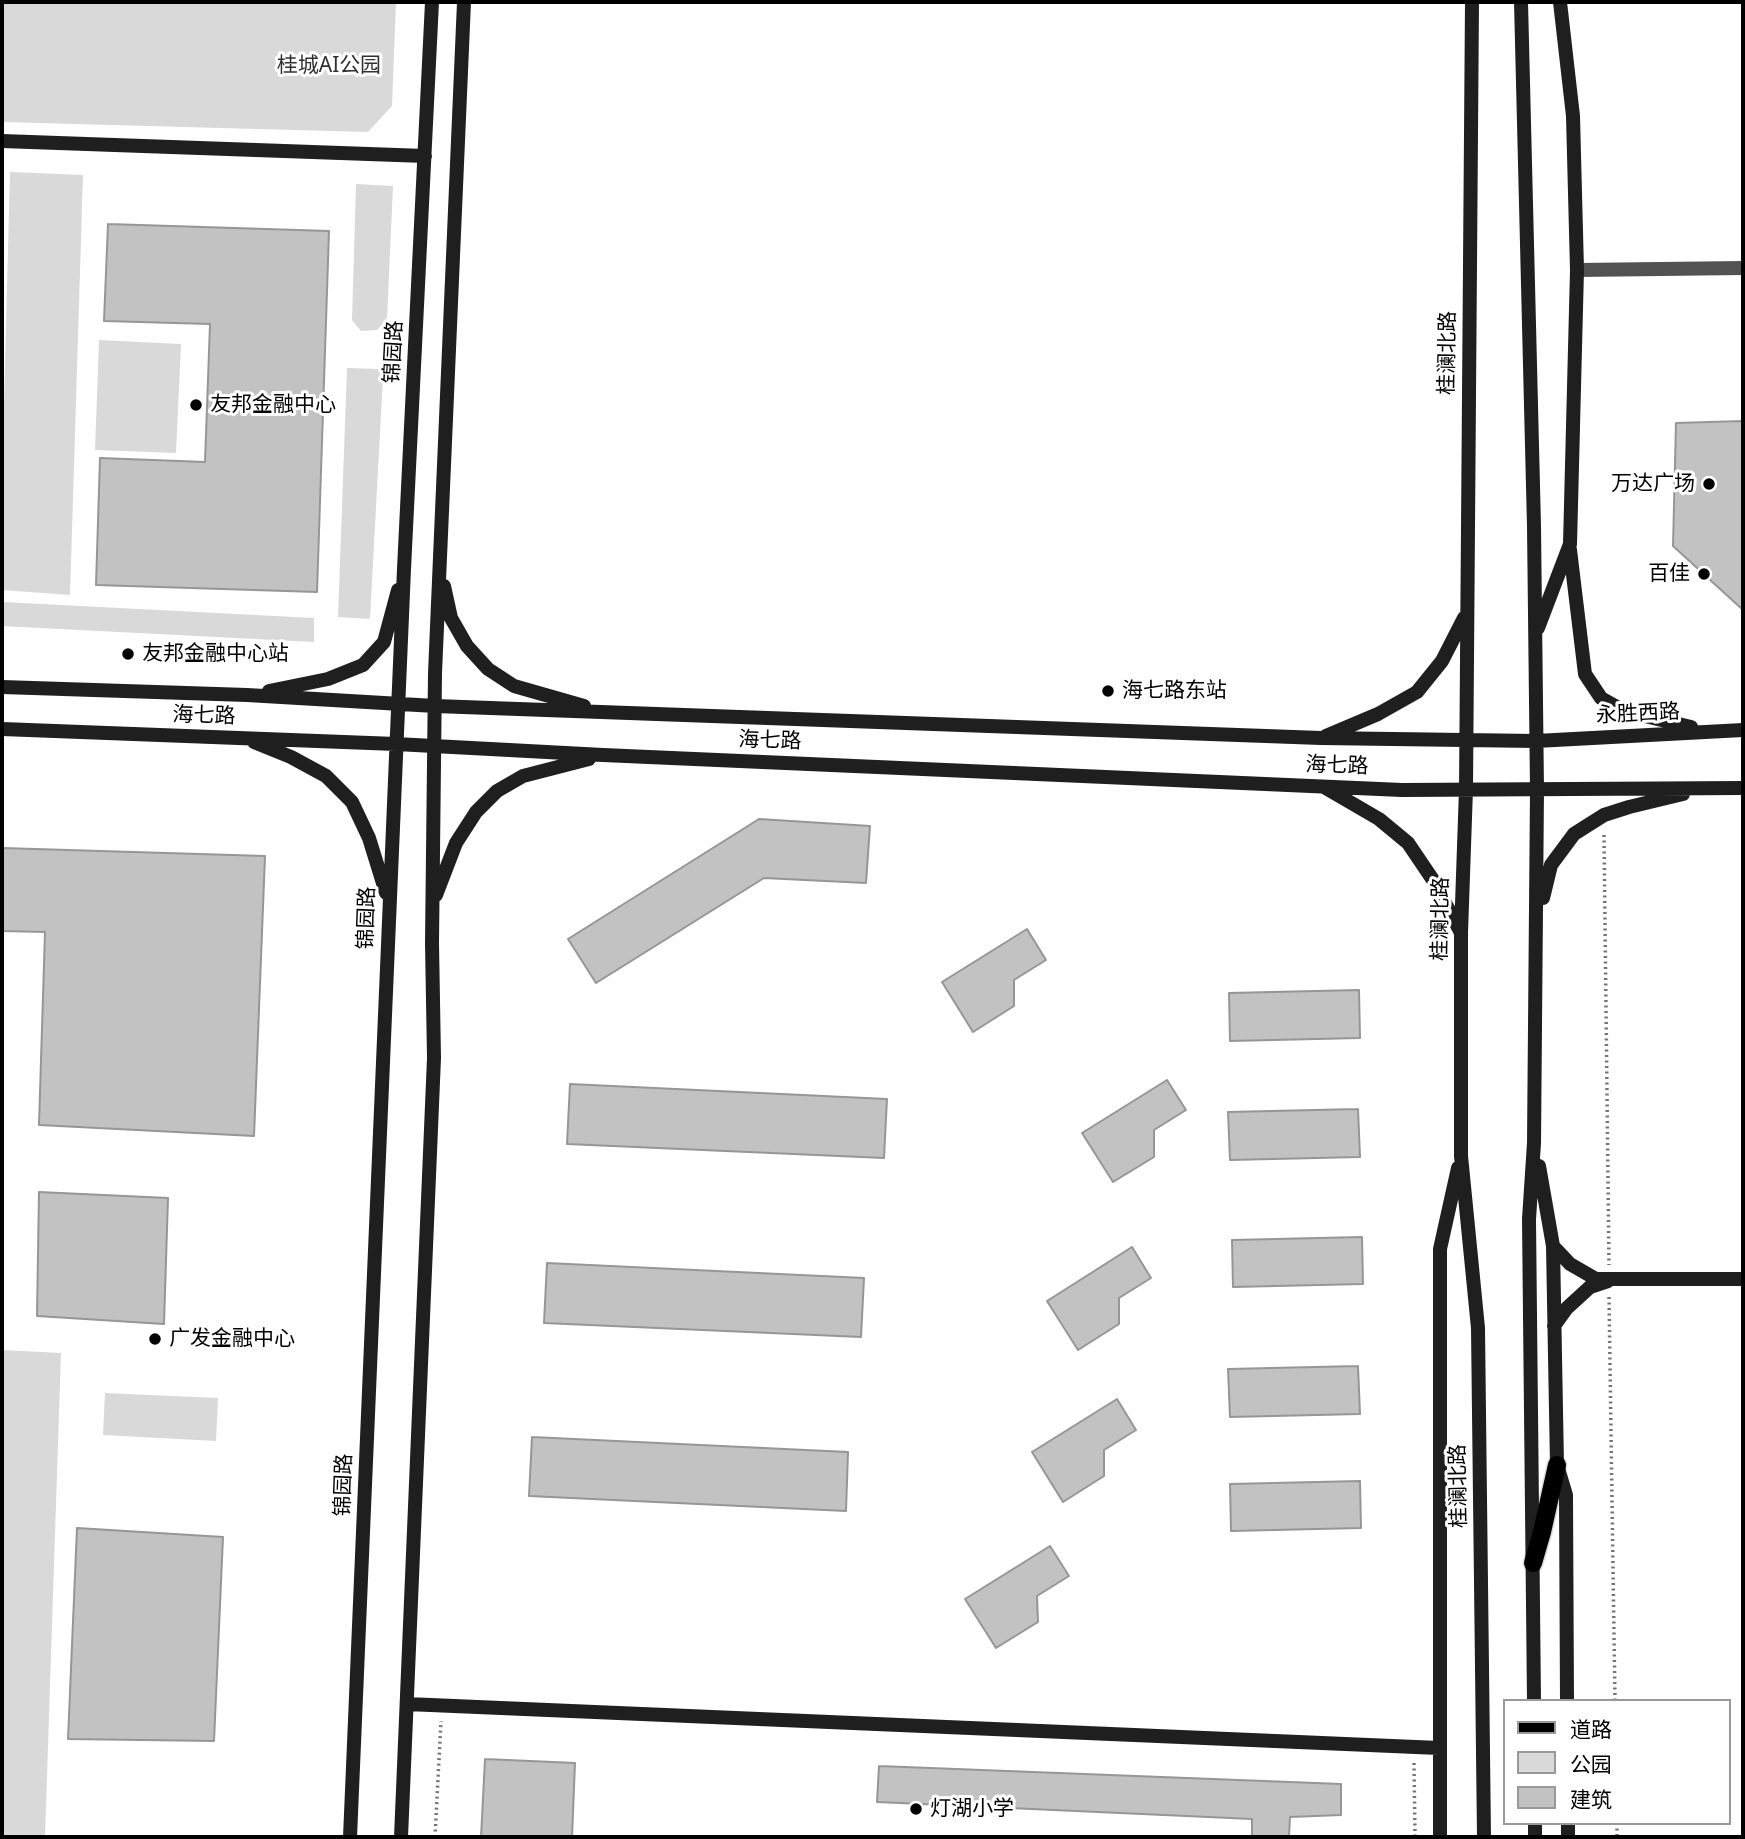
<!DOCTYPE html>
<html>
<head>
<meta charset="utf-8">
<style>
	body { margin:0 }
	#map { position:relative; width:1745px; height:1839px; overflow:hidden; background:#fff; font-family:"Noto Sans","Noto Sans SC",sans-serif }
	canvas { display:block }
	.frame { position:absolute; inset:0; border:4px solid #000; pointer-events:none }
	.legend { position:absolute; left:1503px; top:1699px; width:228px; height:126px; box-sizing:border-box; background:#fff; border:2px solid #999; margin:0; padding:9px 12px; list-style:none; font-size:21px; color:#000 }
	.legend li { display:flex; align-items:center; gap:14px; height:35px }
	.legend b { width:35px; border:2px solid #999 }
</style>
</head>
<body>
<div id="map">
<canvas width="1745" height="1839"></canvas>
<div class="frame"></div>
<ul class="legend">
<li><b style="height:9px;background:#000"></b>道路</li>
<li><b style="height:19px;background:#d9d9d9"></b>公园</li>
<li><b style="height:19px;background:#c2c2c2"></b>建筑</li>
</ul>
</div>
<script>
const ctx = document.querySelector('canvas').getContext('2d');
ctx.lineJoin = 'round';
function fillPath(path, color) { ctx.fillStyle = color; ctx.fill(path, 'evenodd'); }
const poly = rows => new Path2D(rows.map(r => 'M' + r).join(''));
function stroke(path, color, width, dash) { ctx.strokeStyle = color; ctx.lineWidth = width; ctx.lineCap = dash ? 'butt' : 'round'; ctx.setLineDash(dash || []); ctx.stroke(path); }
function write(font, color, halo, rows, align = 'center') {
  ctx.font = font + ' "Noto Sans","Noto Sans SC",sans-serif'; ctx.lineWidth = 6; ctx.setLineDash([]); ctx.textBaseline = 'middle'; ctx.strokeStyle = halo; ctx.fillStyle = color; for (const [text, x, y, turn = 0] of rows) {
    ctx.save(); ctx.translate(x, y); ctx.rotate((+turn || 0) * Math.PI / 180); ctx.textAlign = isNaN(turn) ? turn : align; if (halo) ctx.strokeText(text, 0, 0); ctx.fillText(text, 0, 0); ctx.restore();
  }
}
const green = poly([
	[2,2,396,2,392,106,368,132,2,122],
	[10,172,83,175,70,595,2,590,2,480],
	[356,184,393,186,387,319,377,330,361,331,352,320],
	[99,340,181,344,176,453,95,450],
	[347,368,379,369,383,377,370,619,338,617],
	[2,602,314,618,314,642,2,626],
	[2,1350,61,1353,45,1837,2,1837],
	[105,1393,218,1398,216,1441,103,1435]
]);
const building = poly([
	[108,224,329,231,317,592,96,585,100,458,205,462,210,324,104,321,108,224],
	[1743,421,1743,610,1673,546,1676,423,1743,421],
	[759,819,870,826,866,883,764,878,596,983,568,939,759,819],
	[2,848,265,856,254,1136,39,1125,45,932,2,931,2,848],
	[1027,929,1046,960,1014,980,1014,1006,973,1032,942,982,1027,929],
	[1359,990,1360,1038,1230,1041,1229,993,1359,990],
	[1167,1080,1186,1110,1154,1130,1154,1157,1113,1182,1082,1133,1167,1080],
	[570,1084,887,1099,884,1158,567,1144,570,1084],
	[1358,1109,1360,1157,1230,1160,1228,1112,1358,1109],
	[39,1192,168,1198,164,1324,37,1316,39,1192],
	[1362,1237,1363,1284,1233,1287,1232,1240,1362,1237],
	[1132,1247,1151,1278,1119,1298,1119,1324,1078,1350,1047,1301,1132,1247],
	[547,1263,864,1278,861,1337,544,1323,547,1263],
	[1358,1366,1360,1414,1230,1417,1228,1369,1358,1366],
	[1117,1399,1136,1430,1104,1450,1104,1476,1063,1502,1032,1452,1117,1399],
	[532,1437,848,1452,846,1511,529,1496,532,1437],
	[1360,1481,1361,1528,1231,1531,1230,1484,1360,1481],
	[77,1528,223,1537,214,1741,68,1739,77,1528],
	[1050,1546,1069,1576,1037,1596,1038,1622,996,1648,965,1599,1050,1546],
	[485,1759,575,1763,572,1837,481,1837,485,1759],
	[879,1766,1341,1784,1341,1815,1290,1817,1289,1837,1252,1837,1252,1819,877,1802,879,1766]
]);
const path = poly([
	[1604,835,1609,1265],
	[1609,1297,1615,1701],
	[1414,1763,1415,1837],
	[1617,1823,1617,1837],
	[435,1837,441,1721]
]);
const street = poly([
	[1577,270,1743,268]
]);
const secondary = poly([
	[1472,2,1466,789,1461,933,1461,1156,1478,1328,1484,1837],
	[1521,2,1534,526,1537,790,1534,1143,1529,1219,1534,1701],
	[2,141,425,156],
	[1570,550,1585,674,1601,698,1624,711,1691,727],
	[444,586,451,618,467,646,488,669,514,686,584,706],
	[1538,628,1570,544,1577,270,1573,116,1560,2],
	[2,687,247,695,435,706,1321,738,1536,741,1743,730],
	[269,691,328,679,363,665,384,642,398,590],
	[2,729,396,744,603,755,1402,790,1743,788],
	[1326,736,1378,714,1417,692,1442,661,1464,618],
	[254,742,291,757,326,776,352,802,369,838,386,893],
	[1324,787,1379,819,1408,843,1433,880,1460,931],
	[436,895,456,843,476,812,497,791,523,776,589,759],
	[1543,898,1551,865,1574,834,1604,815,1629,807,1683,794],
	[1539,1166,1553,1246,1557,1465,1566,1495,1567,1701],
	[1553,1246,1570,1264,1596,1279,1743,1279],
	[1554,1326,1567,1308,1590,1287,1608,1281],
	[407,1704,1439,1748],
	[1535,1823,1535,1837],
	[1568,1823,1568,1837],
	[350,1837,404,569,432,2],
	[401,1837,434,1058,432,943,435,673,464,2],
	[1440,1837,1440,1249,1458,1168]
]);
const primary = poly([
	[1533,1563,1542,1532,1557,1465]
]);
const markers = [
	[196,405,7,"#000"],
	[1709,484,7,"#000"],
	[1704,574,7,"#000"],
	[128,654,7,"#000"],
	[1108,691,7,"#000"],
	[155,1339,7,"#000"],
	[916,1809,7,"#000"]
];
const parkNames = [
	["桂城AI公园",329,66]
];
const streetNames = [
	["锦园路",394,352,-87],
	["桂澜北路",1448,353,-89],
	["永胜西路",1638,714,-3],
	["海七路",204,716,2],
	["海七路",770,741,2],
	["海七路",1337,766,2],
	["锦园路",367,918,-88],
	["桂澜北路",1441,919,-89],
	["锦园路",344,1485,-88],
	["桂澜北路",1459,1486,-91]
];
const poiNames = [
	["友邦金融中心",210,405],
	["万达广场",1695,484,"right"],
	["百佳",1690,574,"right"],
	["友邦金融中心站",142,654],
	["海七路东站",1122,691],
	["广发金融中心",169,1339],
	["灯湖小学",930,1809]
];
fillPath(green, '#d9d9d9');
fillPath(building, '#c2c2c2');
stroke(building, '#969696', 2);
stroke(primary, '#dbdbdb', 21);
stroke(path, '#747474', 3.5, [2, 3.5]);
stroke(street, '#525252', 14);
stroke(secondary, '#1f1f1f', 14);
stroke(primary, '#000', 18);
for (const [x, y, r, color] of markers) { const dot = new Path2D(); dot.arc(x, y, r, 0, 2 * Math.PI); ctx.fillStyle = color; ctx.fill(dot); stroke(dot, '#fff', 2.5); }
write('21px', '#303030', '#fff', parkNames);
write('21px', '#000', '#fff', streetNames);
write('21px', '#000', '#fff', poiNames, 'left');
</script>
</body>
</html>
